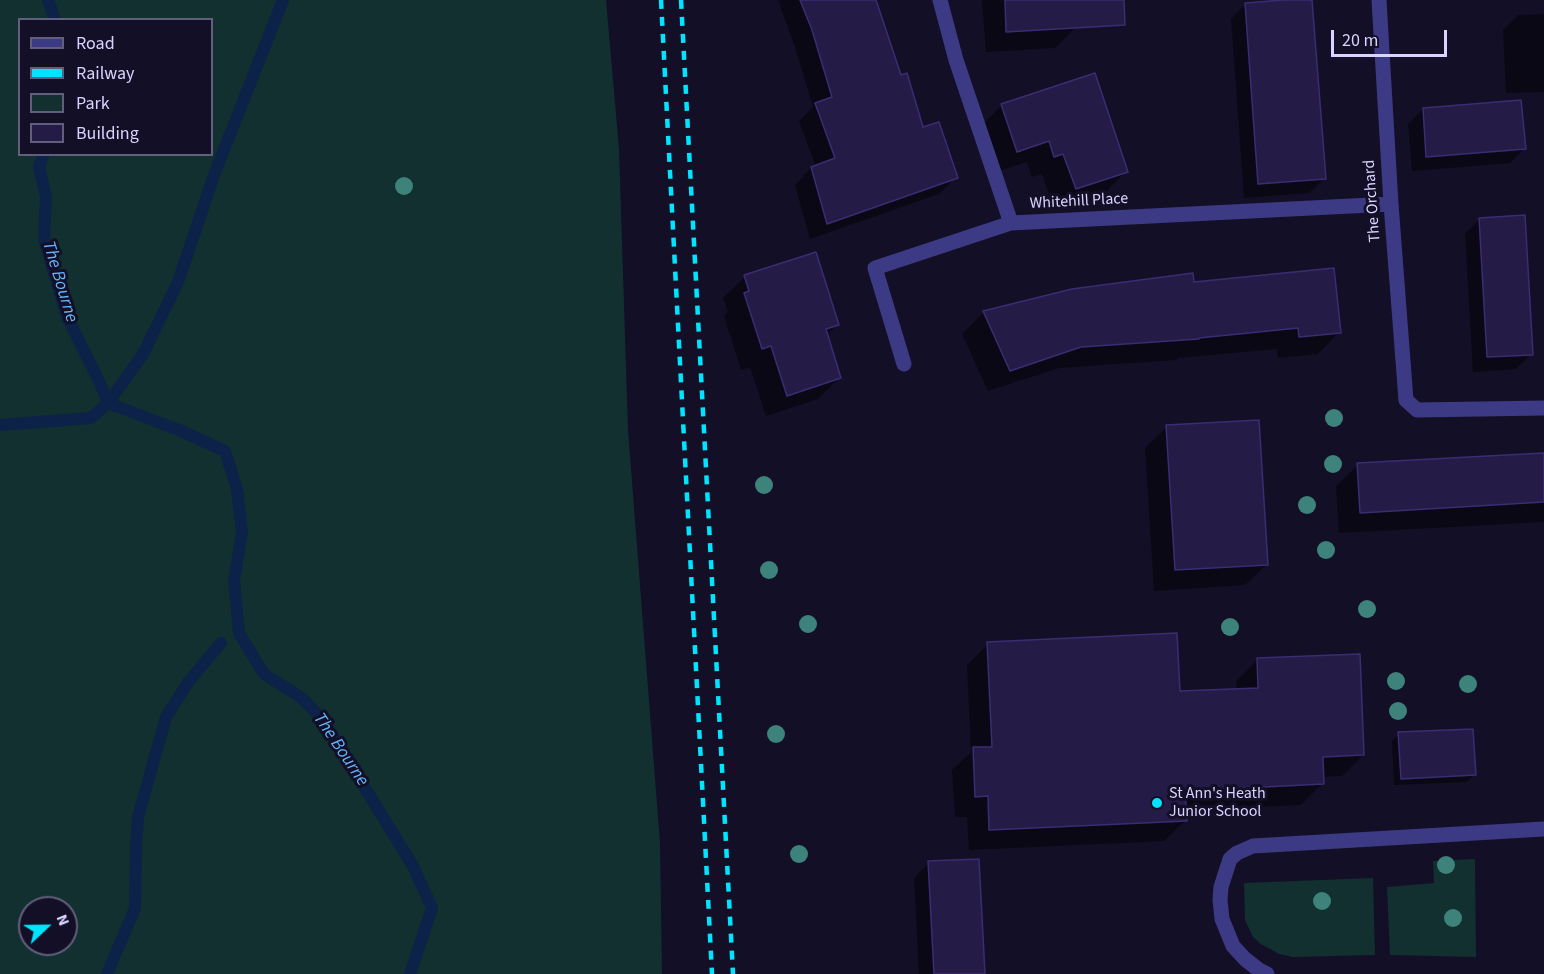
<!DOCTYPE html>
<html>
<head>
<meta charset="utf-8">
<style>
	body { margin:0 }
	#map { position:relative; width:1544px; height:974px; overflow:hidden; background:#130f26; font-family:"Source Sans 3",sans-serif }
	canvas { display:block }
	.legend { position:absolute; left:18px; top:18px; width:195px; height:138px; box-sizing:border-box; background:#130f26; border:2px solid #625e7d; margin:0; padding:8px 10px; list-style:none; font-size:18px; color:#d9d4ff }
	.legend li { display:flex; align-items:center; gap:12px; height:30px }
	.legend b { width:30px; border:2px solid #625e7d }
	.north { position:absolute; left:18px; top:896px; width:60px; height:60px; box-sizing:border-box; background:#130f26; border:2px solid #625e7d; border-radius:50%; rotate:68deg; font-size:16px; font-weight:700; line-height:24px; text-align:center; color:#d9d4ff }
	.north::after { content:''; display:block; margin:auto; width:21px; height:27px; background:#00e5ff; clip-path:polygon(50% 0,100% 100%,50% 72%,0 100%) }
	.scale { position:absolute; left:1331px; top:30px; width:116px; height:27px; box-sizing:border-box; border:3px solid #d9d4ff; border-top:0; padding-left:8px; font-size:18px; line-height:21px; white-space:nowrap; color:#d9d4ff; -webkit-text-stroke:4px #130f26; paint-order:stroke }
</style>
</head>
<body>
<div id="map">
<canvas width="1544" height="974"></canvas>
<ul class="legend">
<li><b style="height:8px;background:#3d3a85"></b>Road</li>
<li><b style="height:8px;background:#00e5ff"></b>Railway</li>
<li><b style="height:16px;background:#12302f"></b>Park</li>
<li><b style="height:16px;background:#241b47"></b>Building</li>
</ul>
<div class="north">N</div>
<div class="scale">20 m</div>
</div>
<script>
const ctx = document.querySelector('canvas').getContext('2d');
ctx.lineJoin = 'round';
function fillPath(path, color) { ctx.fillStyle = color; ctx.fill(path, 'evenodd'); }
const poly = rows => new Path2D(rows.map(r => 'M' + r).join(''));
function stroke(path, color, width, dash) { ctx.strokeStyle = color; ctx.lineWidth = width; ctx.lineCap = dash ? 'butt' : 'round'; ctx.setLineDash(dash || []); ctx.stroke(path); }
function write(font, color, halo, rows, align = 'center') {
  ctx.font = font + ' "Source Sans 3",sans-serif'; ctx.lineWidth = 6; ctx.setLineDash([]); ctx.textBaseline = 'middle'; ctx.strokeStyle = halo; ctx.fillStyle = color; for (const [text, x, y, turn = 0] of rows) {
    ctx.save(); ctx.translate(x, y); ctx.rotate((+turn || 0) * Math.PI / 180); ctx.textAlign = isNaN(turn) ? turn : align; if (halo) ctx.strokeText(text, 0, 0); ctx.fillText(text, 0, 0); ctx.restore();
  }
}
const green = poly([
	[0,0,606,0,619,149,628,430,660,843,662,974,0,974],
	[20,20,212,20,212,154,20,154],
	[30,908,66,908,66,944,30,944],
	[1475,859,1476,957,1390,955,1387,887,1434,883,1433,861],
	[1373,878,1375,955,1293,957,1279,954,1261,944,1253,937,1245,920,1244,883]
]);
const shadow = poly([
	[778,0,875,0,900,77,922,129,956,177,939,194,810,239,795,185,811,168,816,167,799,121,813,107,795,47],
	[982,0,1075,0,1076,27,1055,48,986,52],
	[1311,0,1324,179,1309,193,1244,198,1231,19,1246,4],
	[1544,14,1544,92,1506,93,1503,30,1518,15],
	[1002,105,1126,171,1105,193,1054,209,1042,174,1032,177,1027,162,996,172,980,127],
	[1423,109,1524,149,1510,163,1412,171,1408,124],
	[1480,219,1531,354,1516,369,1473,372,1465,234],
	[745,277,837,325,826,336,839,378,818,399,766,416,750,367,741,370,724,316,728,312,723,298],
	[1193,284,1339,332,1318,354,1278,358,1277,349,1178,358,1176,360,1059,368,988,391,962,334,983,313,1072,291],
	[1167,427,1267,564,1245,585,1154,591,1145,448],
	[1544,454,1544,522,1339,533,1336,486,1358,465],
	[988,644,1179,693,1237,690,1236,681,1257,660,1363,755,1342,776,1322,777,1322,784,1301,805,1185,810,1186,820,1164,841,969,850,967,817,955,817,952,770,971,752,967,665],
	[1399,734,1474,775,1467,782,1394,785,1392,741],
	[929,863,983,974,919,974,914,878]
]);
const stream = poly([
	[48,0,55,20],
	[283,0,214,175,178,282,143,354,108,403,179,430,225,451,237,489,242,532,234,581,239,633,264,674,302,698,323,720,413,866,432,908,410,974],
	[0,425,91,418,108,403,100,383,67,317,44,239,46,197,39,166,44,154],
	[107,974,135,908,136,845,138,817,166,717,189,681,221,643]
]);
const building = poly([
	[800,0,876,0,901,75,907,73,923,127,939,122,958,178,827,224,811,167,835,158,815,103,832,97,812,30,800,0],
	[1005,0,1124,0,1125,25,1006,32,1005,0],
	[1283,0,1312,0,1326,179,1258,184,1245,3,1283,0],
	[1095,73,1128,172,1076,189,1063,154,1054,157,1049,141,1017,152,1001,104,1095,73],
	[1521,100,1526,149,1426,157,1423,108,1521,100],
	[1525,215,1533,355,1487,357,1479,218,1525,215],
	[816,252,839,325,826,329,841,378,787,396,771,346,762,349,744,293,749,291,744,275,816,252],
	[1334,268,1341,333,1299,337,1298,328,1199,338,1199,339,1081,347,1010,371,983,311,1072,289,1193,273,1194,282,1334,268],
	[1259,420,1268,565,1175,570,1166,425,1259,420],
	[1544,453,1544,502,1360,513,1357,463,1544,453],
	[1177,633,1180,691,1258,688,1257,658,1360,654,1364,755,1323,757,1324,784,1185,791,1187,821,989,830,988,796,975,797,973,747,992,747,987,642,1177,633],
	[1473,729,1476,775,1401,779,1398,732,1473,729],
	[979,859,985,974,934,974,928,861,979,859]
]);
const lane = poly([
	[1406,400,1417,410,1544,408],
	[1267,974,1259,970,1245,959,1233,946,1222,919,1220,900,1221,887,1230,859,1237,853,1253,846,1544,829]
]);
const street = poly([
	[940,0,956,60,1011,223],
	[1379,0,1391,204,1406,400],
	[904,364,875,268,1011,223,1391,204]
]);
const rail = poly([
	[661,0,712,974],
	[681,0,733,974]
]);
const trees = [
	[404,186],
	[1334,418],
	[1333,464],
	[764,485],
	[1307,505],
	[1326,550],
	[769,570],
	[1367,609],
	[808,624],
	[1230,627],
	[1396,681],
	[1468,684],
	[1398,711],
	[776,734],
	[799,854],
	[1446,865],
	[1322,901],
	[1453,918]
];
const markers = [
	[1157,803,6,"#00e5ff"]
];
const streetNames = [
	["The Orchard",1373,201,-94],
	["Whitehill Place",1079,202,-3]
];
const poiNames = [
	["St Ann's Heath",1169,794],
	["Junior School",1169,812]
];
const waterNames = [
	["The Bourne",59,282,73],
	["The Bourne",340,750,56]
];
fillPath(green, '#12302f');
fillPath(shadow, '#0007');
stroke(stream, '#0c2248', 12);
fillPath(building, '#241b47');
stroke(building, '#3b2d73', 1.5);
stroke(lane, '#3d3a85', 15);
stroke(street, '#3d3a85', 15);
stroke(rail, '#00e5ff', 4.5, [9, 8]);
ctx.fillStyle = '#3d827b';
for (const [x, y] of trees) { ctx.beginPath(); ctx.arc(x, y, 9, 0, 2 * Math.PI); ctx.fill(); }
for (const [x, y, r, color] of markers) { const dot = new Path2D(); dot.arc(x, y, r, 0, 2 * Math.PI); ctx.fillStyle = color; ctx.fill(dot); stroke(dot, '#130f26', 2); }
write('16px', '#d9d4ff', '#130f26', streetNames);
write('16px', '#d9d4ff', '#130f26', poiNames, 'left');
write('italic 18px', '#62b6ff', '#130f26', waterNames);
</script>
</body>
</html>
